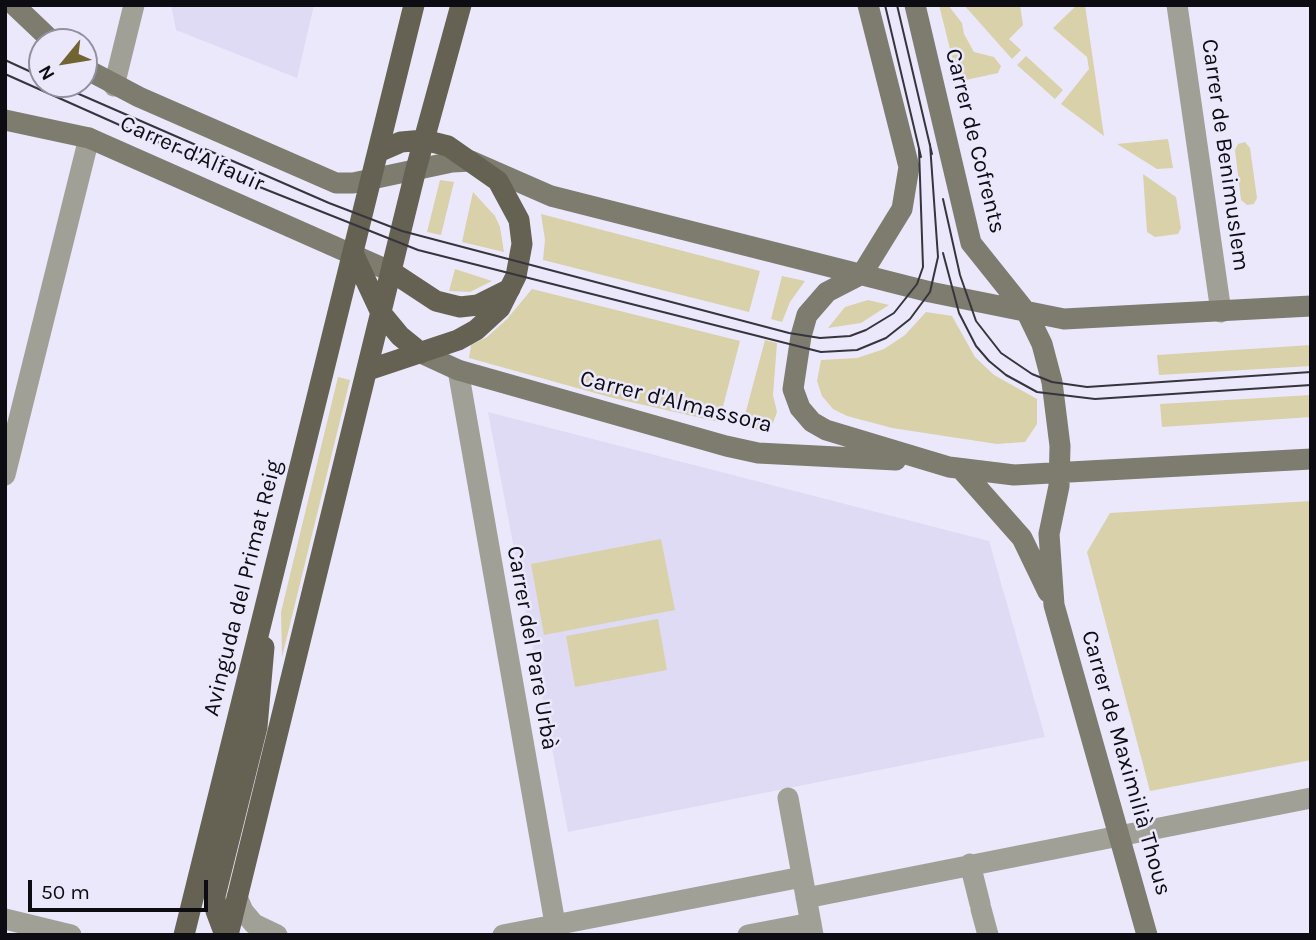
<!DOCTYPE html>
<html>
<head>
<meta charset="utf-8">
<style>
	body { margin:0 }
	#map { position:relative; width:1316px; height:940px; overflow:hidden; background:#ebe8fc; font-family:Karla,sans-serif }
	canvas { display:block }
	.frame { position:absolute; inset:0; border:7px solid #0d0c12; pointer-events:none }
	.north { position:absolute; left:28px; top:28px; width:70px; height:70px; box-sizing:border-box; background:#ebe8fc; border:2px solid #92909e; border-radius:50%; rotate:240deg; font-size:19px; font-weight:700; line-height:28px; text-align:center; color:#0d0c12 }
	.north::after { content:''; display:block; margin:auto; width:24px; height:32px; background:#706532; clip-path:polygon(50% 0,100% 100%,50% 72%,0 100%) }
	.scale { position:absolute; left:28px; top:880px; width:180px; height:32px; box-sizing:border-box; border:4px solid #0d0c12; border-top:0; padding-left:9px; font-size:21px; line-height:24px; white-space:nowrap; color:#0d0c12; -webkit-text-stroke:5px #ebe8fc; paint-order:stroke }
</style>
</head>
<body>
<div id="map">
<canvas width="1316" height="940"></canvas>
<div class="frame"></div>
<div class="north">N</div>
<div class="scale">50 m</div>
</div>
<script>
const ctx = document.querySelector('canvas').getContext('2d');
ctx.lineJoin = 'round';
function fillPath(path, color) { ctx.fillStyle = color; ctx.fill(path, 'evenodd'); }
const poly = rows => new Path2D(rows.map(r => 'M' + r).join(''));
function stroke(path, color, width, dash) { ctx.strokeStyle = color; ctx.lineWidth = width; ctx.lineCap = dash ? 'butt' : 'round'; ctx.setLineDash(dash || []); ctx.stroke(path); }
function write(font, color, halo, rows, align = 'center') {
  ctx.font = font + ' Karla,sans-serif'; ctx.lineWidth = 5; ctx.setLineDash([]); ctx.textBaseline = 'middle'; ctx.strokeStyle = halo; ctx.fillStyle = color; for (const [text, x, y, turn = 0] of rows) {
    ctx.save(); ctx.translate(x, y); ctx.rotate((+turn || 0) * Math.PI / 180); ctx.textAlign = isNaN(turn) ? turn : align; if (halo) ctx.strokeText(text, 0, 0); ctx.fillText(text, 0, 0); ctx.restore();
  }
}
const built = poly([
	[171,5,314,5,297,78,176,30],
	[488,412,989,541,1045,737,568,832]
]);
const green = poly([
	[939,5,948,5,962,23,964,34,974,52,994,57,1001,66,998,73,961,81,957,77],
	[964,5,1020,5,1023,25,1009,39,1021,50,1012,59],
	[1077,5,1085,5,1104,136,1061,104,1089,69,1087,57,1053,28],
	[1026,56,1063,90,1055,99,1017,65],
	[1168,139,1173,168,1157,169,1117,144],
	[1245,142,1250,148,1257,198,1254,204,1247,205,1241,200,1235,150,1238,144],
	[1143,174,1176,197,1181,228,1178,234,1155,237,1147,232],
	[440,180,454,182,441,235,427,232],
	[473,192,495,216,500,227,504,252,462,242],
	[541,214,760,271,749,312,543,260,545,240],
	[455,269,492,281,470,292,449,291],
	[782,276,805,281,790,302,782,322,771,319],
	[532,289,740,341,719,422,613,398,469,358,471,345,487,337,507,319],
	[868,300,889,305,861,323,828,328,845,307],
	[926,312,952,316,975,357,994,375,1037,399,1037,424,1025,442,997,444,892,428,847,416,833,409,822,396,817,381,821,360,857,358,884,349,905,335],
	[765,340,777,343,773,395,777,412,773,423,765,429,755,430,742,426],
	[1311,345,1311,366,1159,375,1157,355],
	[338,377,350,380,282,657,281,612],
	[1311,395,1311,417,1162,427,1160,404],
	[1311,501,1311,760,1150,791,1087,552,1110,513],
	[661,539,675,610,544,635,531,564],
	[658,619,667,670,575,687,566,636]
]);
const street = poly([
	[1177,5,1221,312],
	[114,86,134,5],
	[458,370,557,935],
	[5,475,89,138],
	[788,798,813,935],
	[970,864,980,904],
	[237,897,243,911,254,924,277,935],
	[806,898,1311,798],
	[981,909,988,935],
	[5,919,71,935],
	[503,935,802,877],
	[748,935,811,923]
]);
const secondary = poly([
	[14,5,53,42],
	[868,5,909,167,902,209,862,274,827,292,807,315,801,336,793,389,800,408,812,422,826,430,949,467,1014,475,1311,459],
	[915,5,971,243,1027,313,1042,344,1052,382,1060,446,1059,486,1049,534,1054,605,1147,935],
	[84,68,139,97,336,183,353,183,452,162,471,161,551,196,930,292,1064,319,1311,306],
	[5,120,89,138,392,272],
	[421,353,458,370,726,446,758,453,896,460],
	[961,469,1022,538,1048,592]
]);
const primary = poly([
	[353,253,381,313,400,336,421,353],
	[392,272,436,301,460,307,478,305,510,289],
	[368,370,458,340,476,330,500,308,516,276,522,244,519,220,498,181,448,146,424,140,401,142,378,152],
	[184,935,414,5],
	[225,935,216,911,215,896,257,727,264,647],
	[228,935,416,169,461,5]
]);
const tram = poly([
	[885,5,921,157],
	[897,5,932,154],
	[5,60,42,77],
	[5,74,252,184,418,250,821,352,857,350,886,338,910,319,930,292,938,257,930,144],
	[56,84,329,203,402,231,789,333,820,338,850,336,866,330,894,313,917,284,923,267,919,149],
	[943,199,960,275,976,321,1001,353,1032,374,1052,382,1087,387,1311,372],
	[943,253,959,313,976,346,989,361,1006,375,1037,392,1095,399,1311,385]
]);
const streetNames = [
	["Carrer de Cofrents",975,141,76],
	["Carrer d'Alfauir",192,154,24],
	["Carrer de Benimuslem",1225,155,82],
	["Carrer d'Almassora",676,402,14],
	["Avinguda del Primat Reig",243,588,-76],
	["Carrer del Pare Urbà",532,648,80],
	["Carrer de Maximilià Thous",1126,763,74]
];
fillPath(built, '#dfdbf5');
fillPath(green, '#d8d1aa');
stroke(street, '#a1a097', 21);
stroke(secondary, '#7e7b6f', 21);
stroke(primary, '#656253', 21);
stroke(tram, '#36353d', 2);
write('23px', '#0d0c12', '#ebe8fc', streetNames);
</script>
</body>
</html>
